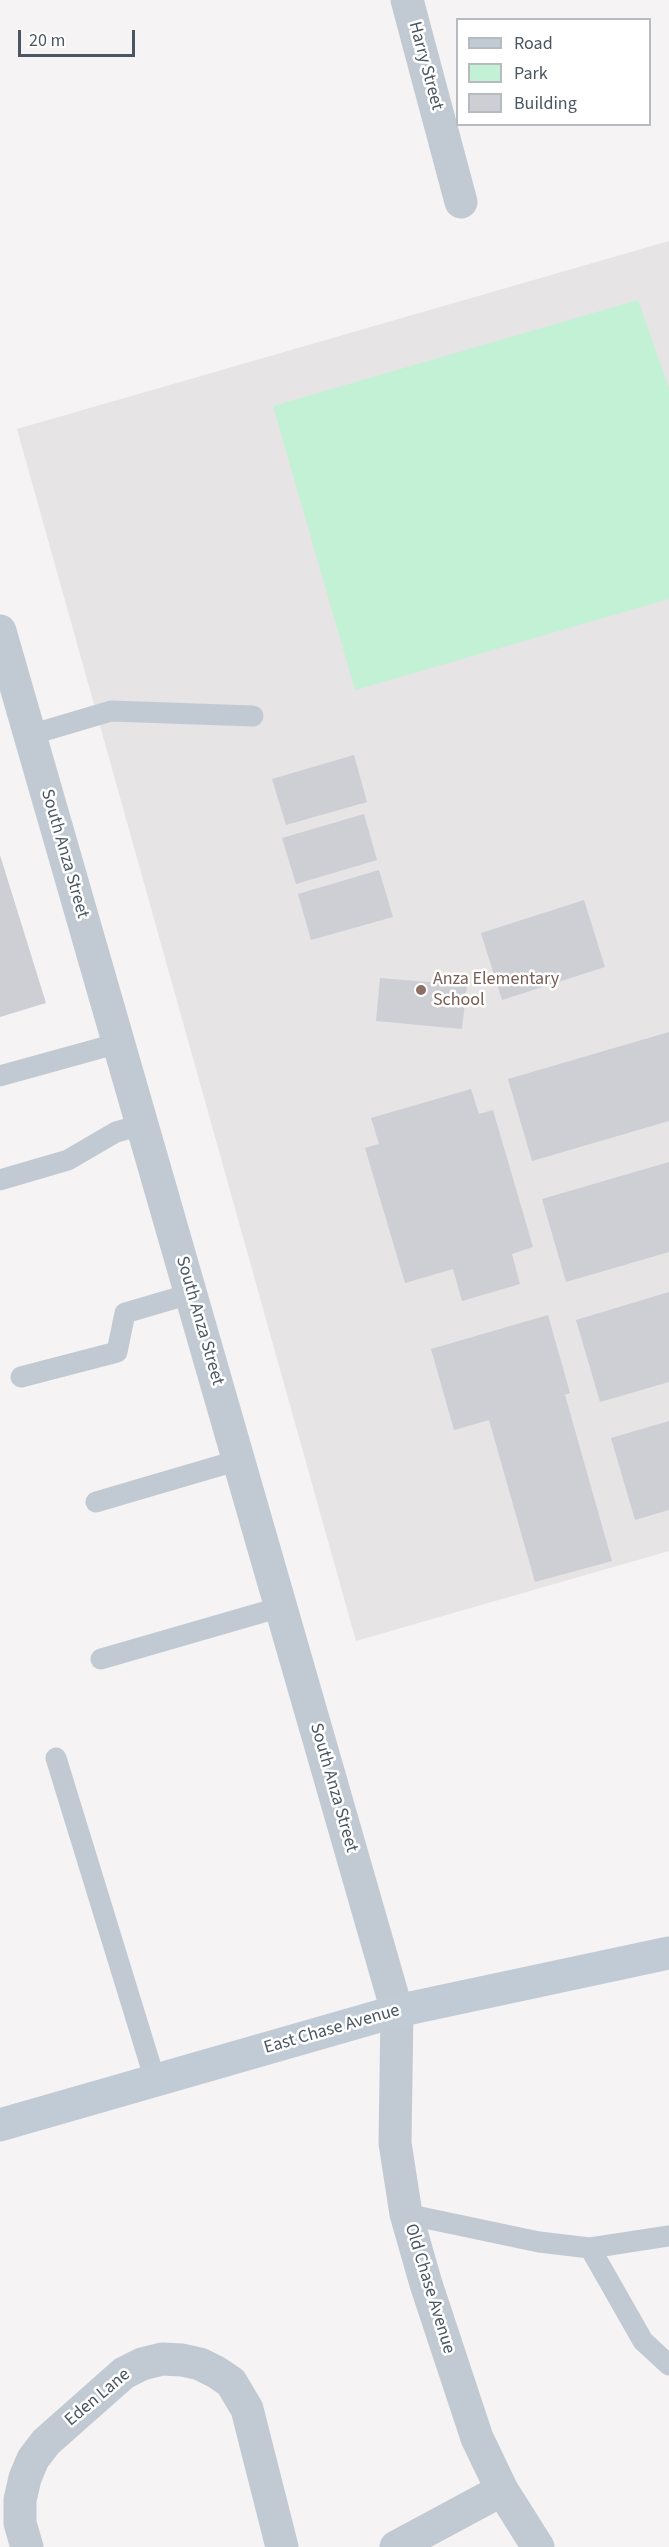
<!DOCTYPE html>
<html>
<head>
<meta charset="utf-8">
<style>
	body { margin:0 }
	#map { position:relative; width:669px; height:2547px; overflow:hidden; background:#f5f3f3; font-family:"Source Sans 3",sans-serif }
	canvas { display:block }
	.legend { position:absolute; left:456px; top:18px; width:195px; height:108px; box-sizing:border-box; background:#fff; border:2px solid #b7bbc0; margin:0; padding:8px 10px; list-style:none; font-size:18px; color:#4a5661 }
	.legend li { display:flex; align-items:center; gap:12px; height:30px }
	.legend b { width:30px; border:2px solid #b7bbc0 }
	.scale { position:absolute; left:18px; top:30px; width:117px; height:27px; box-sizing:border-box; border:3px solid #4a5661; border-top:0; padding-left:8px; font-size:18px; line-height:21px; white-space:nowrap; color:#4a5661; -webkit-text-stroke:4px #fff; paint-order:stroke }
</style>
</head>
<body>
<div id="map">
<canvas width="669" height="2547"></canvas>
<ul class="legend">
<li><b style="height:8px;background:#c1cbd6"></b>Road</li>
<li><b style="height:16px;background:#c3f1d5"></b>Park</li>
<li><b style="height:16px;background:#cdcfd5"></b>Building</li>
</ul>
<div class="scale">20 m</div>
</div>
<script>
const ctx = document.querySelector('canvas').getContext('2d');
ctx.lineJoin = 'round';
function fillPath(path, color) { ctx.fillStyle = color; ctx.fill(path, 'evenodd'); }
const poly = rows => new Path2D(rows.map(r => 'M' + r).join(''));
function stroke(path, color, width, dash) { ctx.strokeStyle = color; ctx.lineWidth = width; ctx.lineCap = dash ? 'butt' : 'round'; ctx.setLineDash(dash || []); ctx.stroke(path); }
function write(font, color, halo, rows, align = 'center') {
  ctx.font = font + ' "Source Sans 3",sans-serif'; ctx.lineWidth = 5; ctx.setLineDash([]); ctx.textBaseline = 'middle'; ctx.strokeStyle = halo; ctx.fillStyle = color; for (const [text, x, y, turn = 0] of rows) {
    ctx.save(); ctx.translate(x, y); ctx.rotate((+turn || 0) * Math.PI / 180); ctx.textAlign = isNaN(turn) ? turn : align; if (halo) ctx.strokeText(text, 0, 0); ctx.fillText(text, 0, 0); ctx.restore();
  }
}
const education = poly([
	[669,241,669,1551,356,1641,17,429]
]);
const green = poly([
	[638,300,669,388,669,599,355,690,273,406]
]);
const building = poly([
	[354,755,367,802,286,825,272,779],
	[364,814,377,860,296,884,282,838],
	[0,855,46,1003,0,1017],
	[379,870,393,917,311,940,298,894],
	[584,900,605,967,502,1000,481,933],
	[380,978,467,985,462,1029,376,1021],
	[669,1032,669,1121,532,1161,508,1079],
	[471,1089,479,1114,493,1110,533,1247,512,1254,520,1284,462,1301,453,1269,405,1283,365,1148,379,1144,371,1118],
	[669,1162,669,1252,566,1282,542,1199],
	[669,1292,669,1382,600,1402,576,1320],
	[548,1315,570,1393,565,1395,612,1561,535,1582,489,1420,454,1430,431,1349],
	[669,1421,669,1510,635,1520,611,1438]
]);
const lane = poly([
	[30,735,111,711,253,716],
	[0,1076,119,1043],
	[0,1180,68,1160,116,1132,142,1125],
	[21,1377,117,1352,125,1313,190,1294],
	[96,1502,239,1460],
	[101,1659,281,1607],
	[56,1758,155,2080],
	[406,2214,539,2242,590,2248,669,2236],
	[590,2248,643,2341,669,2365]
]);
const street = poly([
	[407,0,461,202],
	[0,631,397,2011,395,2143,406,2214,426,2284,477,2438,502,2490,538,2547],
	[27,2547,20,2523,20,2500,25,2478,33,2459,46,2442,124,2373,142,2364,162,2359,182,2360,200,2364,216,2372,231,2382,247,2409,282,2547],
	[396,2547,502,2490]
]);
const secondary = poly([
	[0,2125,397,2011,669,1953]
]);
const markers = [
	[421,990,6,"#8d6e63"]
];
const streetNames = [
	["Harry Street",425,66,75],
	["South Anza Street",64,854,74],
	["South Anza Street",199,1321,74],
	["South Anza Street",333,1788,74],
	["East Chase Avenue",332,2030,-16],
	["Old Chase Avenue",429,2289,73],
	["Eden Lane",98,2398,-40]
];
const educationNames = [
	["Anza Elementary",433,980],
	["School",433,1001]
];
fillPath(education, '#e6e4e5');
fillPath(green, '#c3f1d5');
fillPath(building, '#cdcfd5');
stroke(lane, '#c1cad2', 21);
stroke(street, '#c1cad2', 33);
stroke(secondary, '#c1cbd6', 33);
for (const [x, y, r, color] of markers) { const dot = new Path2D(); dot.arc(x, y, r, 0, 2 * Math.PI); ctx.fillStyle = color; ctx.fill(dot); stroke(dot, '#fff', 2); }
write('18px', '#4a5661', '#fff', streetNames);
write('18px', '#785e54', '#fff', educationNames, 'left');
</script>
</body>
</html>
